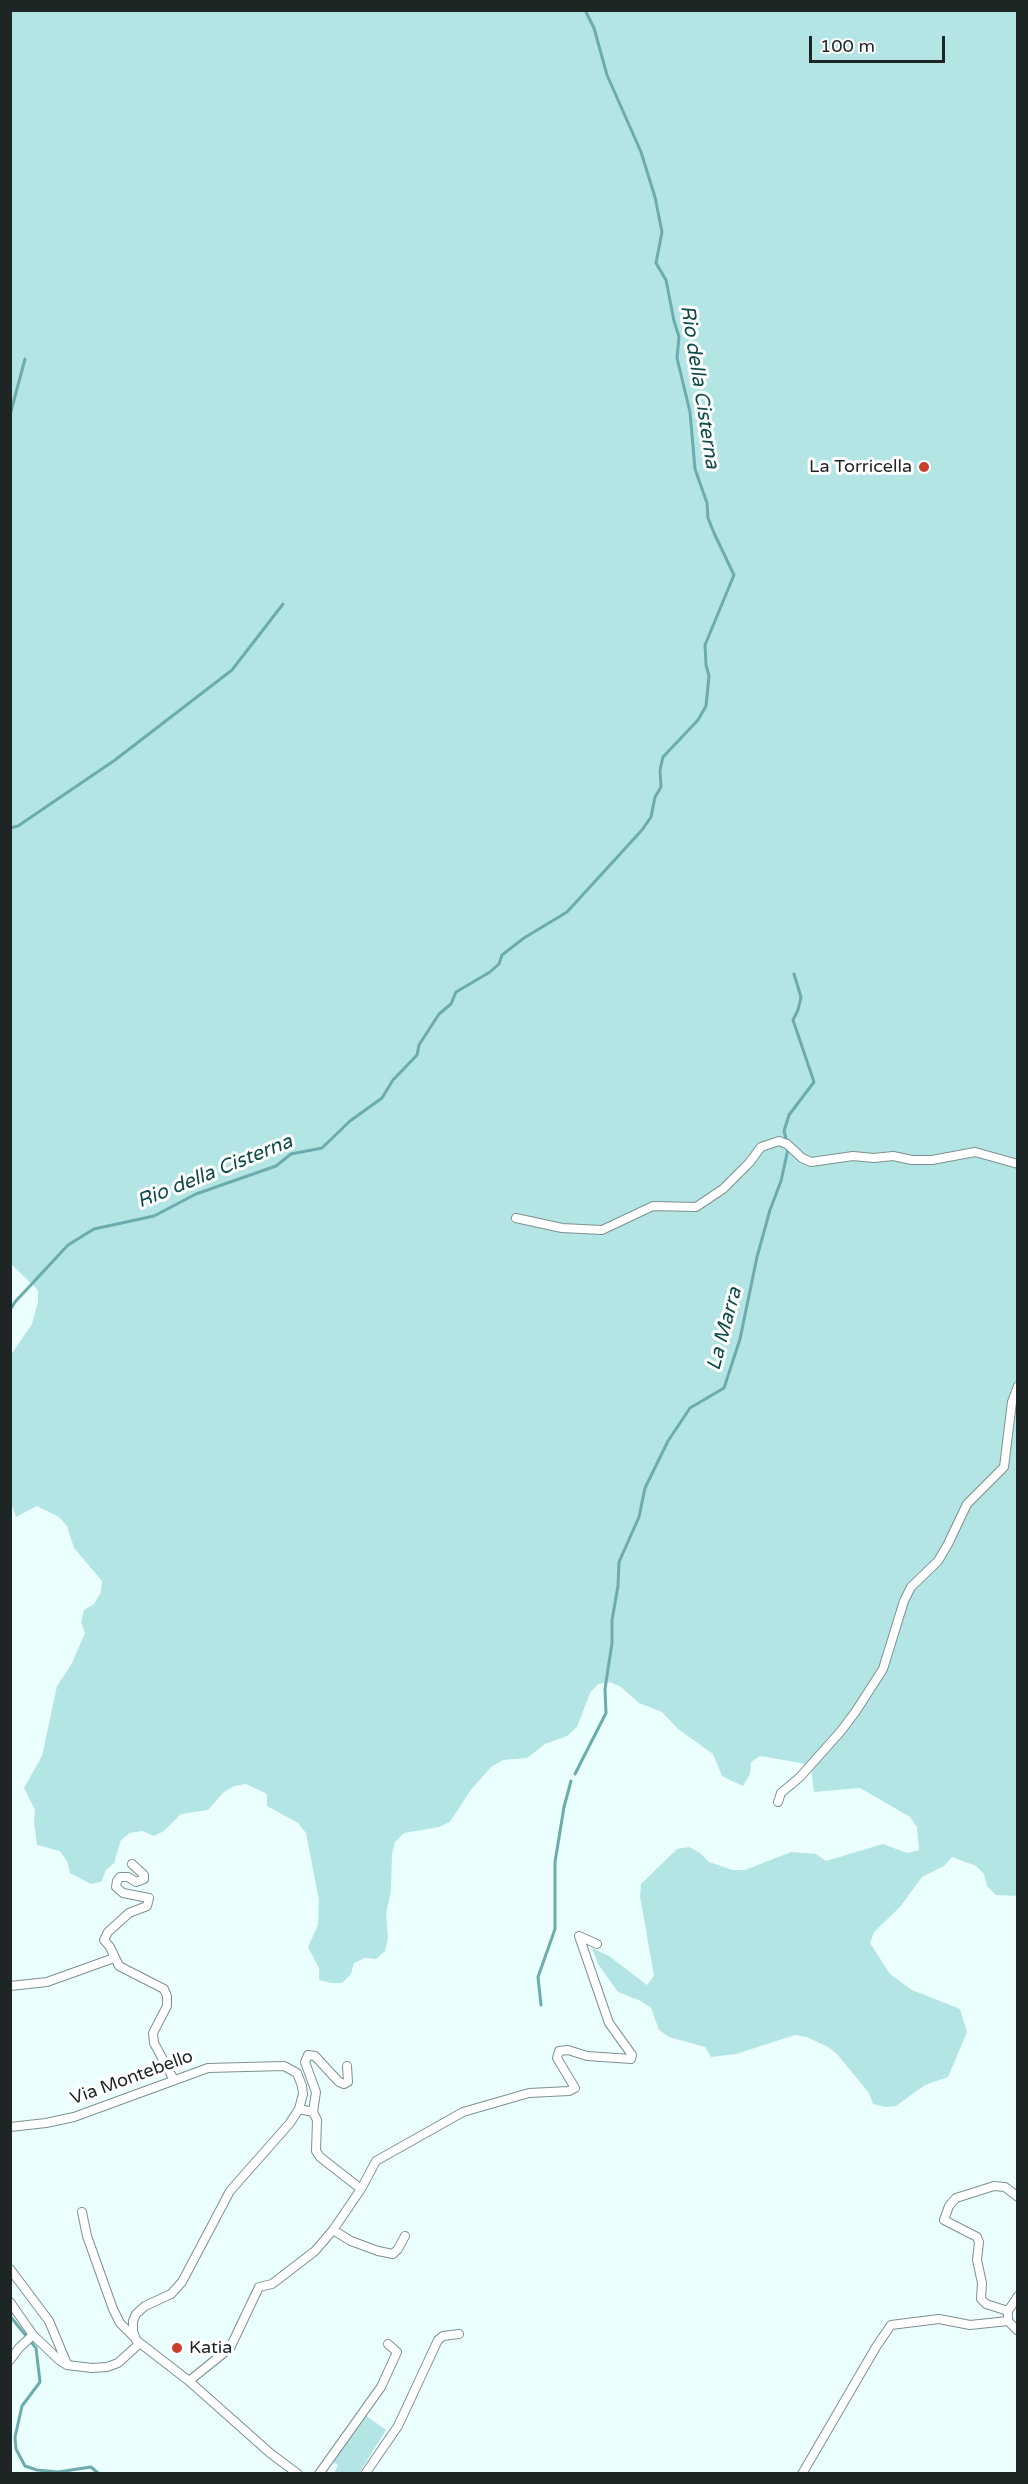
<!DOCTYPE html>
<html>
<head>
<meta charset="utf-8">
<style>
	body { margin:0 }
	#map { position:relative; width:1028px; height:2484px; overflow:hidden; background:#ebffff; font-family:"Varela Round",sans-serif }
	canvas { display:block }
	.frame { position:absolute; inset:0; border:12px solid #1e2525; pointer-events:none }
	.scale { position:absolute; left:809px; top:36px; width:136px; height:27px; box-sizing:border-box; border:3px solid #1e2525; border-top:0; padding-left:8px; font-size:18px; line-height:21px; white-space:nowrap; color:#1e2525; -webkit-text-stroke:4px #fff; paint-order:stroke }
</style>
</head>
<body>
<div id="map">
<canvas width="1028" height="2484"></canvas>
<div class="frame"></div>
<div class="scale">100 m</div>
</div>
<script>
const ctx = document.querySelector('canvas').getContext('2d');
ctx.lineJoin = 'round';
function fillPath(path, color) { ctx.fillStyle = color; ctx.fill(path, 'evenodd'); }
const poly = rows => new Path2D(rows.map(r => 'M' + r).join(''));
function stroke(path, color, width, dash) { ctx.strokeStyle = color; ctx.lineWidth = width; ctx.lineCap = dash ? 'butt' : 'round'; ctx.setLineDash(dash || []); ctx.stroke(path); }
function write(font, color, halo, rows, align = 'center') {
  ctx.font = font + ' "Varela Round",sans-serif'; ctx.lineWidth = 6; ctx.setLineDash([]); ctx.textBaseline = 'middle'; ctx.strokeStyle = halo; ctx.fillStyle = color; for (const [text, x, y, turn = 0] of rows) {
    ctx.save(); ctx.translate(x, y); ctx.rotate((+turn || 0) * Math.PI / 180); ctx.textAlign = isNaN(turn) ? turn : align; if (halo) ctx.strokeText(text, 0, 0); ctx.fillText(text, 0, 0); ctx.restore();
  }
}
const green = poly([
	[11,11,1017,11,1017,1896,996,1895,987,1886,984,1874,976,1866,952,1857,944,1866,922,1877,900,1907,874,1932,870,1943,890,1974,912,1990,960,2009,967,2032,948,2077,925,2085,896,2106,885,2107,873,2104,869,2093,837,2054,828,2047,807,2037,795,2035,736,2054,711,2057,705,2047,669,2037,659,2030,651,2008,641,2001,618,1992,598,1964,592,1948,609,1956,647,1985,654,1976,640,1896,641,1884,677,1849,689,1847,700,1853,709,1862,733,1870,745,1870,791,1852,816,1854,826,1861,883,1844,907,1853,919,1850,917,1827,910,1817,860,1788,814,1792,811,1768,801,1763,760,1756,751,1762,750,1774,743,1786,732,1781,722,1776,713,1754,678,1729,662,1712,639,1703,621,1687,610,1682,598,1684,590,1693,577,1727,567,1736,545,1744,527,1758,503,1760,491,1767,470,1791,450,1822,439,1827,404,1833,395,1842,392,1854,391,1891,386,1914,388,1938,385,1951,376,1959,365,1958,354,1963,351,1974,342,1983,331,1983,319,1980,319,1968,308,1947,318,1925,319,1900,306,1833,298,1823,267,1806,267,1794,246,1784,234,1786,224,1792,208,1810,181,1814,164,1831,154,1836,142,1831,130,1833,121,1840,114,1863,106,1870,101,1882,91,1884,70,1873,67,1861,60,1851,37,1845,34,1822,35,1810,24,1788,42,1756,57,1686,71,1665,85,1633,81,1622,84,1610,94,1604,101,1592,102,1581,74,1548,67,1526,59,1517,37,1506,16,1517,11,1503,10,1356,32,1324,38,1302,38,1290,10,1263],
	[365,2415,386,2430,359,2473,334,2473,338,2465,331,2461]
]);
const stream = poly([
	[10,415,25,359],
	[10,828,18,826,115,760,232,670,283,604],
	[787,1142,784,1131,789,1115,814,1082,793,1020,798,1010,801,997,794,974],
	[10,1310,15,1302,68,1245,94,1229,154,1216,196,1194,276,1166,291,1154,322,1148,350,1121,382,1098,393,1080,417,1055,419,1045,439,1014,451,1004,456,992,490,972,499,964,502,955,524,938,567,912,642,830,651,817,655,797,661,787,660,770,663,757,698,720,706,706,709,676,706,665,705,645,734,575,714,533,708,518,707,503,695,469,690,412,677,358,679,337,674,321,666,280,656,263,662,232,655,197,641,152,607,75,594,28,586,12],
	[575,1774,606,1713,605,1689,612,1643,612,1620,618,1586,619,1562,639,1517,645,1488,668,1441,690,1408,724,1388,740,1339,757,1257,770,1210,781,1181,788,1149],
	[541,2005,538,1977,555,1929,555,1862,564,1807,571,1781],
	[10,2316,36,2348,40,2382,22,2406,15,2437,16,2449,25,2466,37,2470,58,2472,91,2467,99,2474]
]);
const street = poly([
	[516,1218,562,1228,602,1230,653,1206,696,1207,723,1189,749,1163,761,1147,779,1141,787,1144,802,1158,811,1162,853,1156,874,1158,893,1156,912,1160,932,1160,975,1152,1018,1164],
	[778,1802,781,1793,800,1777,841,1731,856,1711,883,1669,904,1601,911,1587,938,1561,948,1544,967,1504,1004,1467,1012,1402,1018,1386],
	[132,1864,144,1875,144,1879,136,1882,128,1877,120,1877,117,1881,116,1887,123,1893,149,1898,147,1906,129,1913,108,1932,104,1940,110,1947,119,1966,164,1989,167,1996,167,2006,153,2033,154,2043,174,2080],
	[10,1986,47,1982,114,1958],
	[299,2109,313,2112,316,2092,305,2062,308,2055,315,2056,339,2082,344,2084,348,2082,347,2066],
	[10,2127,46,2123,74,2117,208,2068,284,2066,297,2073,302,2086,303,2094,299,2109,290,2123,230,2191,182,2282,171,2294,145,2306,136,2314,133,2321,133,2331,136,2340,189,2381,270,2453,298,2474],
	[361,2189,376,2161,463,2112,529,2093,569,2091,575,2088,557,2058,559,2051,568,2050,587,2056,631,2059,632,2055,609,2023,579,1936,597,1944],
	[82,2212,87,2236,113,2309,120,2323,134,2337],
	[333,2230,351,2241,378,2251,393,2254,398,2249,405,2236],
	[10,2269,49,2321,67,2364],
	[1018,2296,1008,2311,1008,2321,1018,2331],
	[10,2302,33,2335,59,2360,67,2365,92,2368,107,2367,118,2363,140,2343],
	[1008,2311,986,2304,981,2299,982,2283,977,2260,979,2242,977,2237,944,2220,949,2206,956,2198,994,2186,1005,2187,1018,2197],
	[10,2360,19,2348,33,2335],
	[189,2381,230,2348,259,2287,272,2284,315,2251,333,2230,361,2189,320,2157,316,2151,317,2120,313,2112],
	[319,2474,381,2387,397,2352,388,2344],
	[365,2474,398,2426,438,2340,443,2336,459,2334],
	[802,2474,876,2347,891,2325,939,2319,970,2325,1008,2321]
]);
const markers = [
	[924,467,6,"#ca3e2e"],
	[177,2348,6,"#ca3e2e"]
];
const poiNames = [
	["La Torricella",912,467],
	["Katia",189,2348,"left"]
];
const streetNames = [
	["Via Montebello",132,2078,-20]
];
const waterNames = [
	["Rio della Cisterna",699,387,81],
	["Rio della Cisterna",215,1172,-22],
	["La Marra",725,1329,-75]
];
fillPath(green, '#b4e5e5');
stroke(stream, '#6cacad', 3);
stroke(street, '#7e9090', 10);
stroke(street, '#fff', 8);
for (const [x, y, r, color] of markers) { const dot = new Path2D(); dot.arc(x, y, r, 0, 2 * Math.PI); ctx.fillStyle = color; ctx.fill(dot); stroke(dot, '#fff', 2); }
write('18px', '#1e2525', '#fff', poiNames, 'right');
write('18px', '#1e2525', '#fff', streetNames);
write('italic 20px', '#0f4a4b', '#fff', waterNames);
</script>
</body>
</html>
